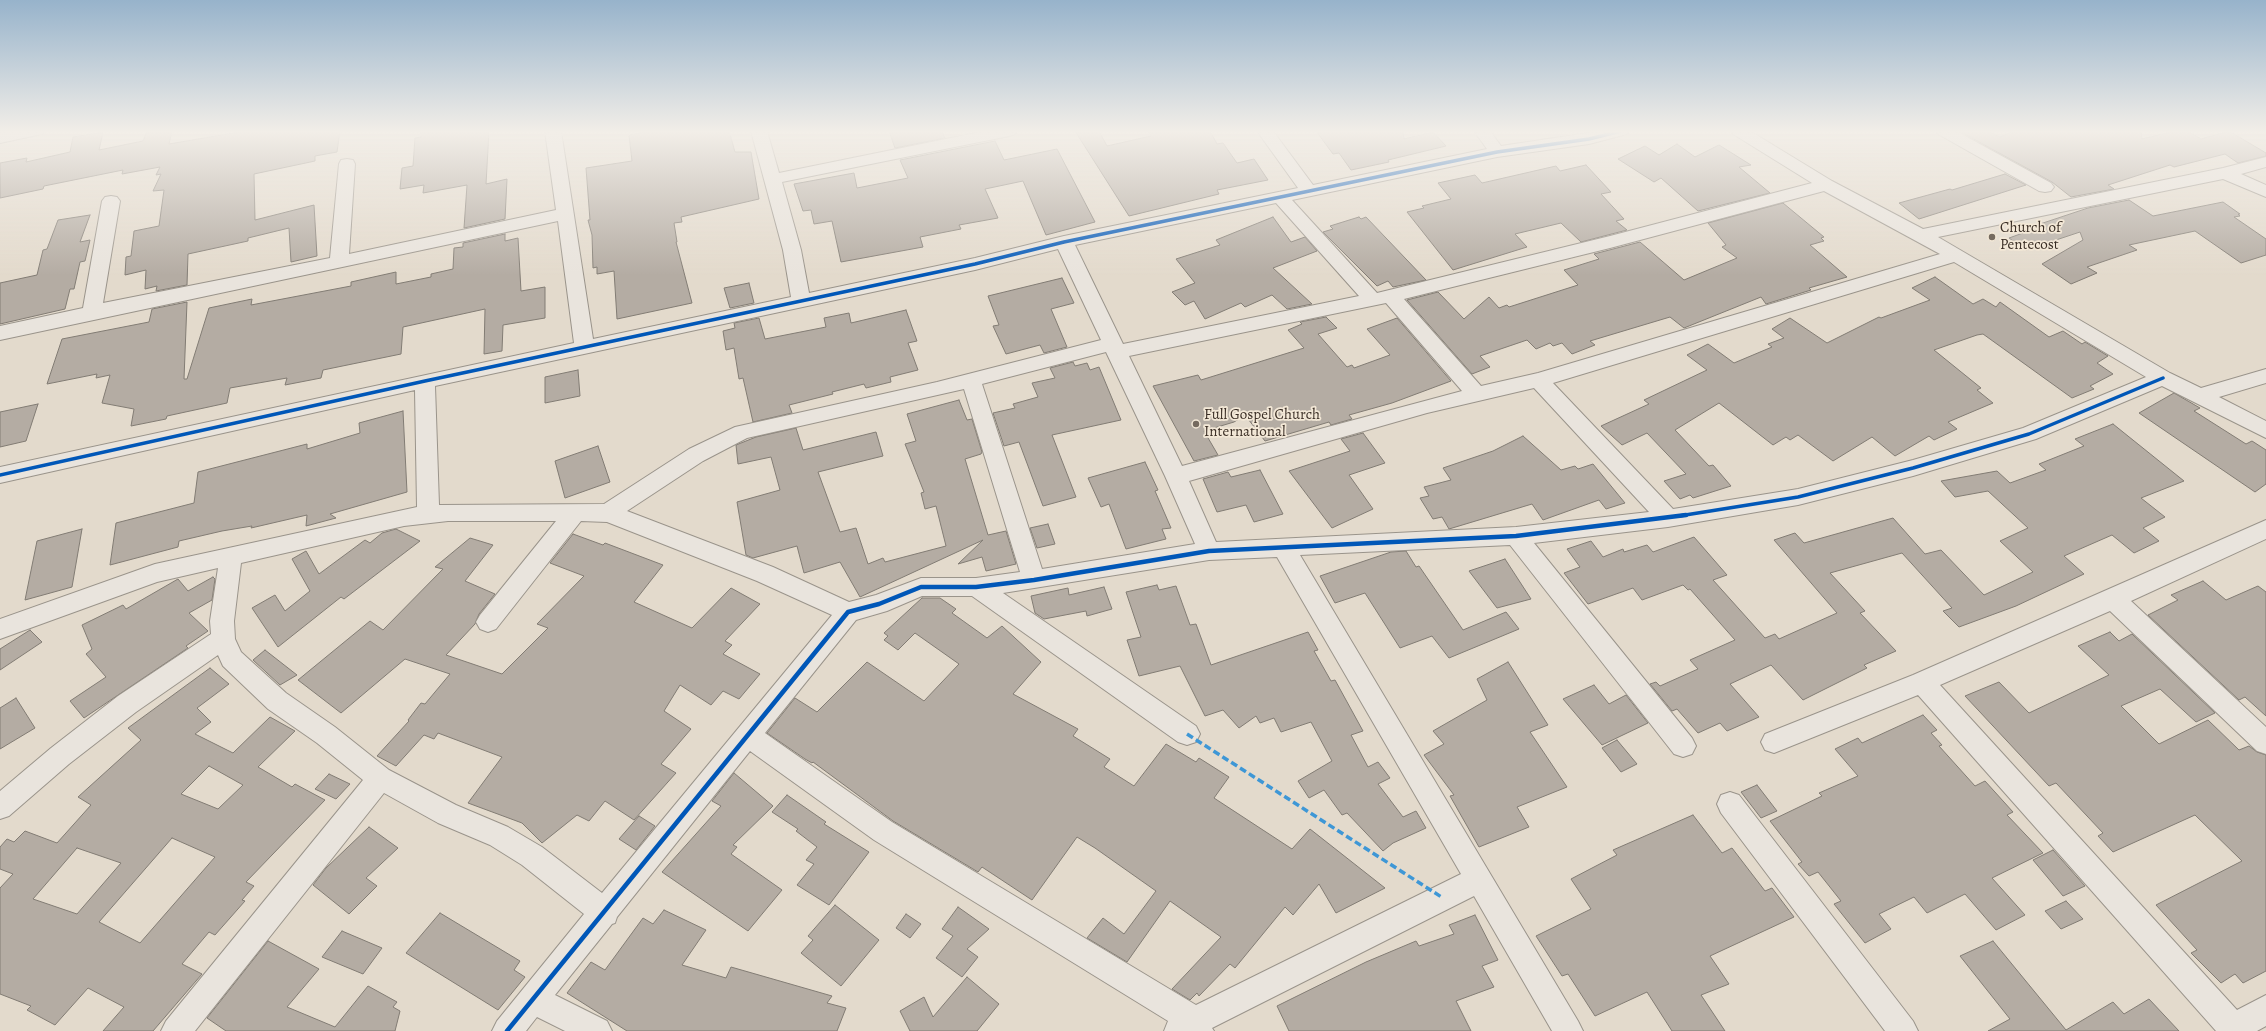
<!DOCTYPE html>
<html>
<head>
<meta charset="utf-8">
<style>
	body { margin:0 }
	canvas { display:block; background:#e3dacc }
</style>
</head>
<body>
<canvas width="2266" height="1031"></canvas>
<script>
const ctx = document.querySelector('canvas').getContext('2d');
ctx.lineJoin = 'round';
function fillPath(path, color) { ctx.fillStyle = color; ctx.fill(path, 'evenodd'); }
const poly = rows => new Path2D(rows.map(r => 'M' + r).join(''));
function stroke(path, color, width, dash) { ctx.strokeStyle = color; ctx.lineWidth = width; ctx.lineCap = dash ? 'butt' : 'round'; ctx.setLineDash(dash || []); ctx.stroke(path); }
function write(font, color, halo, rows, align = 'center') {
  ctx.font = font + ' Alegreya,serif'; ctx.lineWidth = 3.5; ctx.setLineDash([]); ctx.textBaseline = 'middle'; ctx.strokeStyle = halo; ctx.fillStyle = color; for (const [text, x, y, turn = 0] of rows) {
    ctx.save(); ctx.translate(x, y); ctx.rotate((+turn || 0) * Math.PI / 180); ctx.textAlign = isNaN(turn) ? turn : align; if (halo) ctx.strokeText(text, 0, 0); ctx.fillText(text, 0, 0); ctx.restore();
  }
}
const building = poly([
	[147,131,172,131,169,144,245,131,340,131,337,152,315,156,315,161,254,174,255,220,314,205,317,256,291,262,289,228,248,238,248,241,188,254,187,285,156,291,157,286,145,289,146,270,125,275,126,257,131,256,134,231,159,226,164,190,153,191,161,174,156,175,160,167,122,174,123,170,44,186,43,189,0,198,0,163,27,158,26,162,70,152,73,137,103,132,99,150,143,141,147,131],
	[421,131,489,131,486,184,507,179,505,219,464,228,467,185,423,193,424,185,400,189,402,168,413,166,415,138,421,137,421,131],
	[649,131,729,131,735,152,751,152,759,199,681,217,682,222,674,223,677,242,676,242,692,303,617,319,614,271,597,274,597,267,593,268,592,235,588,220,590,220,586,168,632,161,629,135,649,131],
	[889,131,942,131,945,138,895,148,889,131],
	[1075,131,1099,131,1107,146,1151,136,1148,131,1210,131,1217,144,1223,143,1237,163,1254,159,1268,180,1217,190,1219,194,1129,216,1075,131],
	[1316,131,1403,131,1404,139,1433,132,1446,146,1388,160,1389,162,1351,170,1339,153,1333,154,1316,131],
	[1959,131,1988,131,2000,137,2014,131,2141,131,2142,139,2174,131,2188,131,2201,139,2229,131,2266,153,2266,156,2238,163,2225,154,2174,167,2170,165,2108,185,2114,189,2071,197,2052,182,1959,131],
	[995,141,1004,160,1057,149,1095,222,1046,235,1023,181,985,189,998,218,959,225,961,229,920,237,923,247,841,262,832,221,814,224,811,210,803,211,794,184,854,173,857,188,908,178,900,160,995,141],
	[1677,144,1695,157,1719,145,1751,165,1739,167,1770,193,1698,211,1661,178,1654,182,1618,159,1645,146,1659,155,1677,144],
	[1586,165,1611,192,1601,194,1624,219,1616,221,1627,230,1581,242,1561,223,1515,234,1527,247,1453,270,1407,212,1424,208,1422,206,1451,199,1438,183,1475,175,1482,183,1556,166,1560,171,1586,165],
	[2005,174,2026,185,1919,219,1899,203,1950,189,1952,190,2005,174],
	[2129,200,2153,216,2223,202,2240,214,2238,214,2240,216,2234,217,2266,239,2266,255,2241,263,2195,231,2129,245,2137,250,2087,267,2097,273,2071,284,2042,264,2083,240,2080,232,2026,250,2009,238,2037,228,2034,226,2088,208,2129,200],
	[1783,203,1824,237,1821,238,1824,241,1810,245,1847,277,1809,288,1811,290,1766,304,1761,297,1684,328,1670,317,1590,341,1595,345,1572,354,1562,343,1553,346,1550,343,1536,349,1527,340,1480,356,1490,367,1472,374,1407,300,1438,292,1464,319,1489,297,1499,308,1507,305,1509,307,1578,285,1564,270,1599,259,1594,254,1640,242,1684,280,1737,258,1722,247,1726,245,1708,223,1783,203],
	[90,215,80,242,90,240,85,261,80,262,74,289,70,289,65,309,0,324,0,283,37,275,43,250,47,249,58,220,90,215],
	[1273,217,1291,242,1305,237,1317,251,1273,268,1312,304,1287,309,1272,295,1245,307,1241,303,1205,319,1194,301,1185,305,1172,292,1195,283,1176,259,1220,245,1216,240,1273,217],
	[1359,217,1361,219,1366,217,1426,280,1393,287,1388,281,1377,286,1323,232,1333,229,1330,226,1359,217],
	[505,234,505,241,518,238,521,291,545,287,545,318,503,325,502,351,484,354,485,309,403,327,401,354,323,370,321,378,285,385,287,378,230,388,227,403,167,416,166,419,131,426,134,409,102,403,110,375,96,378,97,374,47,384,62,339,149,322,152,309,187,302,184,379,187,379,209,308,252,299,251,305,351,286,351,282,396,272,396,284,431,277,431,274,453,269,454,248,463,247,463,243,505,234],
	[1935,277,1973,304,1983,299,1996,307,2000,302,2049,337,2063,331,2082,344,2085,342,2108,356,2097,363,2113,374,2090,386,2094,389,2072,398,1983,334,1977,335,1934,350,1981,388,1977,390,1993,403,1948,422,1957,429,1934,440,1929,436,1895,456,1872,437,1833,461,1798,435,1790,440,1786,437,1773,445,1719,403,1675,430,1709,466,1713,465,1731,486,1693,498,1690,495,1680,499,1664,481,1686,474,1647,433,1622,445,1601,426,1649,404,1644,400,1707,370,1687,355,1708,344,1734,363,1772,347,1768,344,1784,338,1772,329,1790,318,1827,343,1879,317,1881,318,1930,300,1912,288,1935,277],
	[1062,278,1074,303,1051,309,1067,347,1044,353,1040,345,1006,354,993,326,999,325,988,296,1062,278],
	[749,283,754,303,730,308,724,288,749,283],
	[906,310,917,341,908,343,918,370,890,377,891,382,866,388,864,384,832,392,833,394,789,405,792,413,753,422,743,378,739,379,734,348,726,350,723,331,735,328,734,323,759,318,765,339,826,327,824,318,849,313,851,323,906,310],
	[1326,317,1337,328,1318,334,1347,367,1352,365,1354,368,1390,355,1367,329,1397,318,1451,381,1392,403,1349,415,1352,419,1331,425,1329,422,1265,441,1245,415,1234,422,1204,431,1218,455,1194,461,1153,386,1198,375,1201,380,1304,348,1288,330,1302,324,1300,322,1326,317],
	[1073,362,1075,366,1087,363,1090,370,1099,367,1121,420,1052,435,1076,497,1043,506,1019,442,1004,446,993,413,1015,408,1013,404,1038,397,1032,383,1055,378,1050,368,1073,362],
	[578,370,580,396,545,403,545,377,578,370],
	[2174,393,2200,408,2194,411,2246,444,2252,441,2266,450,2266,484,2255,492,2139,413,2174,393],
	[959,400,967,420,972,419,982,452,981,454,965,459,988,535,1006,531,1016,564,986,571,982,557,958,564,983,540,860,597,840,562,804,573,797,546,753,558,746,555,737,502,780,490,771,457,738,464,736,445,756,437,796,428,803,450,876,432,883,456,818,472,840,532,856,528,868,564,883,558,885,562,946,546,936,506,925,509,921,493,924,492,905,444,916,441,907,414,959,400],
	[38,404,26,441,0,447,0,412,38,404],
	[403,411,407,492,330,514,336,518,306,526,307,515,251,528,252,526,222,531,179,541,178,547,110,565,116,523,194,503,198,472,307,444,307,449,360,433,359,423,403,411],
	[2113,424,2184,481,2141,498,2165,517,2143,528,2159,541,2134,553,2112,535,2064,556,2084,574,2016,606,1959,627,1943,611,1952,608,1902,553,1830,573,1865,611,1860,613,1896,651,1864,665,1867,668,1803,700,1771,665,1730,684,1759,717,1727,731,1720,723,1698,733,1677,709,1672,711,1650,684,1656,682,1660,686,1698,669,1690,660,1735,640,1690,589,1688,590,1683,585,1642,600,1633,588,1588,604,1564,573,1580,567,1567,549,1591,541,1603,557,1623,549,1624,552,1647,545,1653,552,1694,537,1727,575,1713,580,1765,638,1775,634,1779,639,1837,613,1774,540,1795,533,1804,543,1893,518,1925,554,1941,550,1984,595,2033,572,2000,541,2028,528,1988,491,1955,497,1941,481,1997,471,2010,483,2046,470,2039,464,2084,446,2075,439,2113,424],
	[1363,433,1385,463,1349,475,1373,509,1332,528,1289,471,1350,451,1341,439,1363,433],
	[1523,436,1561,470,1575,466,1578,469,1593,464,1625,503,1606,509,1599,500,1543,520,1532,504,1449,529,1442,517,1433,519,1420,498,1429,496,1424,487,1451,480,1443,468,1493,451,1523,436],
	[598,446,610,482,565,498,555,461,598,446],
	[1145,462,1158,490,1155,491,1171,528,1162,529,1166,539,1126,549,1109,504,1101,507,1088,478,1145,462],
	[1260,470,1283,514,1254,522,1246,505,1217,512,1203,479,1228,472,1231,477,1260,470],
	[1048,524,1055,544,1037,548,1030,528,1048,524],
	[82,529,72,587,25,600,37,541,82,529],
	[396,529,420,541,344,599,341,597,278,647,252,608,275,595,285,611,310,591,292,559,306,551,319,574,365,540,370,543,382,533,396,529],
	[573,534,603,545,605,543,663,565,634,602,692,628,731,588,760,604,725,641,732,645,723,654,760,674,739,699,723,691,711,705,680,685,664,711,691,729,661,764,676,773,634,820,605,801,589,821,577,815,542,843,522,823,468,803,502,757,438,733,434,739,424,735,396,766,377,756,409,721,408,720,421,703,425,704,450,674,405,659,341,713,298,680,370,621,383,630,443,569,435,567,470,538,493,545,465,581,495,594,479,614,475,624,446,655,502,674,548,628,537,624,584,576,550,563,573,534],
	[1406,551,1416,567,1419,566,1463,630,1506,612,1519,629,1449,658,1432,636,1400,648,1365,593,1335,603,1320,576,1391,552,1406,551],
	[1505,559,1531,599,1497,608,1469,571,1505,559],
	[213,577,215,579,212,600,189,613,208,631,186,646,188,648,84,718,70,701,106,677,86,654,92,649,82,625,123,605,126,609,178,579,188,591,213,577],
	[2203,581,2226,600,2258,586,2266,592,2266,716,2245,697,2239,700,2148,615,2178,600,2171,595,2203,581],
	[1157,585,1159,590,1176,586,1190,625,1196,624,1211,665,1308,632,1318,650,1314,651,1331,681,1335,680,1363,731,1351,735,1368,767,1378,762,1390,778,1378,784,1403,817,1416,811,1426,828,1393,843,1383,851,1347,813,1342,815,1324,790,1309,798,1298,781,1332,761,1311,722,1281,732,1274,718,1260,723,1256,716,1239,728,1223,710,1205,716,1180,666,1139,676,1127,640,1141,637,1126,592,1157,585],
	[1104,587,1112,609,1087,616,1086,611,1044,619,1035,613,1031,596,1068,588,1069,595,1104,587],
	[922,598,940,598,956,609,952,613,987,638,1002,626,1041,662,1013,694,1078,729,1073,736,1110,759,1104,767,1134,786,1166,744,1196,762,1199,758,1229,777,1214,798,1292,849,1310,829,1385,888,1336,913,1319,884,1293,915,1285,907,1235,968,1230,964,1199,996,1197,993,1190,1000,1172,989,1221,937,1170,901,1127,962,1087,938,1103,918,1124,934,1156,891,1095,848,1077,837,1032,900,982,867,978,872,893,821,813,762,812,763,805,759,767,733,795,698,817,712,867,662,924,701,959,664,915,633,898,650,884,640,888,636,884,633,922,598],
	[30,630,42,642,0,670,0,649,30,630],
	[2110,632,2119,641,2132,634,2215,713,2196,722,2160,689,2121,706,2159,744,2208,720,2239,750,2249,746,2257,752,2266,755,2266,971,2243,983,2235,974,2221,983,2191,953,2197,950,2156,905,2242,861,2195,815,2113,852,2098,836,2103,833,2056,783,2049,786,1965,696,1999,682,2029,713,2109,675,2078,646,2110,632],
	[265,650,297,675,280,685,253,660,265,650],
	[1508,662,1548,725,1530,732,1567,787,1517,807,1529,827,1479,847,1450,796,1454,795,1424,755,1444,744,1433,731,1487,700,1477,679,1508,662],
	[210,668,229,684,197,708,211,722,195,734,233,753,270,717,295,731,258,767,292,787,295,784,325,800,246,882,254,886,242,900,245,901,215,935,209,932,182,964,202,974,153,1031,103,1031,124,1007,88,988,55,1025,27,1010,31,1006,0,994,0,888,13,874,0,869,0,847,7,839,14,842,25,831,57,843,91,805,78,797,141,740,128,728,210,668],
	[209,766,243,785,218,809,181,794,209,766],
	[172,838,215,857,140,943,99,922,172,838],
	[77,848,121,863,77,914,33,899,77,848],
	[1594,685,1609,704,1626,695,1648,723,1602,745,1563,699,1594,685],
	[16,698,35,728,0,749,0,708,16,698],
	[1923,715,1937,730,1931,733,1942,745,1939,746,1975,786,1985,781,2013,812,2007,815,2043,853,1992,878,2025,915,1996,930,1965,894,1927,913,1914,897,1879,914,1891,929,1865,943,1834,904,1841,901,1818,872,1809,876,1798,864,1802,862,1770,821,1822,796,1819,793,1858,776,1835,749,1858,738,1862,743,1923,715],
	[1617,740,1637,764,1621,772,1602,748,1617,740],
	[734,773,773,806,733,845,737,847,731,854,782,890,748,931,662,872,721,806,712,801,734,773],
	[329,774,350,784,336,799,315,789,329,774],
	[1757,785,1777,811,1761,818,1741,792,1757,785],
	[787,795,826,822,824,824,869,852,829,905,797,885,814,864,806,860,817,847,796,831,798,829,772,812,787,795],
	[1693,815,1722,853,1732,848,1765,891,1772,888,1794,917,1710,956,1729,984,1701,995,1725,1031,1672,1031,1647,992,1595,1016,1568,974,1562,976,1536,936,1591,909,1571,879,1617,855,1613,850,1693,815],
	[639,816,655,826,636,850,619,839,639,816],
	[369,827,398,848,366,878,377,886,349,914,313,885,326,868,369,827],
	[2053,850,2085,886,2063,896,2033,860,2053,850],
	[2066,901,2083,919,2061,929,2045,911,2066,901],
	[835,905,879,940,841,986,801,953,813,940,808,936,835,905],
	[958,907,989,929,967,949,978,957,962,977,936,958,953,936,942,929,958,907],
	[664,910,706,930,682,965,726,978,731,967,832,996,827,1003,846,1008,837,1031,627,1031,567,993,591,962,605,970,643,918,653,924,664,910],
	[440,913,520,961,514,970,525,977,498,1010,406,953,440,913],
	[906,914,921,924,910,938,896,928,906,914],
	[1475,915,1498,960,1482,966,1494,987,1456,1001,1471,1031,1289,1031,1277,1006,1366,962,1416,941,1419,946,1454,934,1449,925,1475,915],
	[342,931,382,948,363,974,322,957,342,931],
	[268,941,319,969,287,1007,335,1027,368,986,397,1002,393,1007,400,1011,395,1031,226,1031,207,1018,268,941],
	[1993,941,2066,1030,2113,1002,2124,1014,2149,999,2179,1031,1988,1031,2010,1019,1960,956,1993,941],
	[967,977,999,1004,977,1031,910,1031,900,1011,924,997,933,1017,967,977]
]);
const street = poly([
	[11,131,44,131,42,134,0,143,0,133,11,131],
	[545,131,561,131,593,339,791,297,783,250,751,131,767,131,779,173,985,131,1017,131,1015,134,1009,136,782,182,801,250,809,293,975,258,1064,236,1298,188,1257,131,1273,131,1313,185,1487,149,1474,131,1490,131,1501,146,1601,131,1629,131,1627,134,1589,144,1497,157,1292,200,1377,293,1610,236,1812,183,1733,134,1731,131,1750,131,1832,181,1923,229,2223,168,2266,157,2266,167,2241,174,2266,185,2266,197,2223,179,1938,237,2170,373,2201,388,2266,369,2266,383,2219,397,2266,421,2266,438,2162,386,2036,439,1913,476,1798,505,1668,527,1534,543,1692,738,1696,746,1692,754,1683,757,1674,754,1510,545,1300,555,1578,1021,1583,1031,1552,1031,1474,896,1212,1028,1214,1031,1164,1031,1168,1021,874,840,750,751,617,917,615,923,612,924,555,995,607,1021,612,1031,565,1031,537,1017,526,1031,492,1031,497,1021,584,914,522,865,490,845,438,823,384,793,195,1031,161,1031,166,1021,363,780,317,743,268,709,223,666,218,655,136,712,69,764,9,816,0,819,0,791,51,748,118,696,211,634,210,621,218,568,157,582,0,639,0,619,155,564,417,507,415,390,0,483,0,467,574,343,558,221,0,340,0,326,83,308,102,201,105,197,111,196,117,197,120,201,103,303,330,258,339,164,341,160,347,159,353,160,355,164,349,254,556,210,545,131],
	[1824,191,1940,254,1538,373,1481,386,1404,299,1610,248,1824,191],
	[1276,203,1359,296,1123,344,1075,245,1276,203],
	[1058,249,1101,340,937,382,735,427,689,449,604,504,439,505,435,386,975,270,1058,249],
	[1954,262,2146,377,2023,428,1913,460,1798,489,1673,509,1553,383,1954,262],
	[1386,303,1462,391,1182,466,1129,356,1386,303],
	[1106,352,1165,476,1195,544,1042,569,982,384,1106,352],
	[1534,388,1649,512,1516,527,1216,542,1189,481,1427,413,1534,388],
	[964,389,1020,572,976,578,921,578,876,595,849,602,773,567,627,511,703,461,747,438,964,389],
	[448,521,556,521,480,615,476,622,480,629,488,632,496,629,581,521,607,522,757,581,832,615,602,893,542,847,508,827,456,805,389,770,335,727,286,693,241,652,235,639,234,621,241,563,404,526,448,521],
	[1277,557,1461,874,1196,1005,892,822,765,733,856,620,887,611,922,596,972,596,1178,742,1187,745,1196,742,1200,734,1196,726,1003,593,1209,560,1277,557],
	[1936,131,1956,131,2051,183,2054,187,2051,191,2045,192,2039,191,1938,134,1936,131],
	[2266,520,2266,539,2131,601,2266,727,2266,754,2257,751,2110,611,1940,685,2237,1010,2266,995,2266,1026,2257,1031,2216,1031,1918,695,1774,753,1765,750,1761,742,1765,734,1913,675,2266,520],
	[1730,792,1739,795,1913,1021,1918,1031,1885,1031,1721,813,1717,804,1721,795,1730,792]
]);
const quiet = poly([
	[1187,734,1443,898]
]);
const cyclewayFar1 = poly([
	[0,475,425,381,975,264,1064,242,1497,152,1589,139,1621,131],
	[1679,516,1798,497,1913,468,2029,434,2163,378]
]);
const cycleway = poly([
	[507,1031,848,612,879,604,921,587,976,587,1034,580,1209,551,1516,536,1686,515]
]);
const markers = [
	[1992,237,4,"#756a5f"],
	[1196,424,4,"#756a5f"]
];
const poiNames = [
	["Church of",2000,228],
	["Pentecost",2000,245],
	["Full Gospel Church",1204,415],
	["International",1204,432]
];
fillPath(building, '#b4aca3');
stroke(building, '#827c74', 1);
stroke(street, '#9a948b', 2);
fillPath(street, '#e9e4dd');
stroke(quiet, '#3e97d6', 3.5, [7, 3.5]);
stroke(cyclewayFar1, '#0057b8', 3.5);
stroke(cycleway, '#0057b8', 4.5);
const sky = ctx.createLinearGradient(0, 0, 0, 275);
sky.addColorStop(0, '#97b3cb');
sky.addColorStop(0.48, '#f2eee8');
sky.addColorStop(1, '#f2eee800');
ctx.fillStyle = sky;
ctx.fillRect(0, 0, 2266, 275);
for (const [x, y, r, color] of markers) { const dot = new Path2D(); dot.arc(x, y, r, 0, 2 * Math.PI); ctx.fillStyle = color; ctx.fill(dot); stroke(dot, '#f3e8d7', 1.5); }
write('15px', '#3a2e25', '#f3e8d7', poiNames, 'left');
</script>
</body>
</html>
